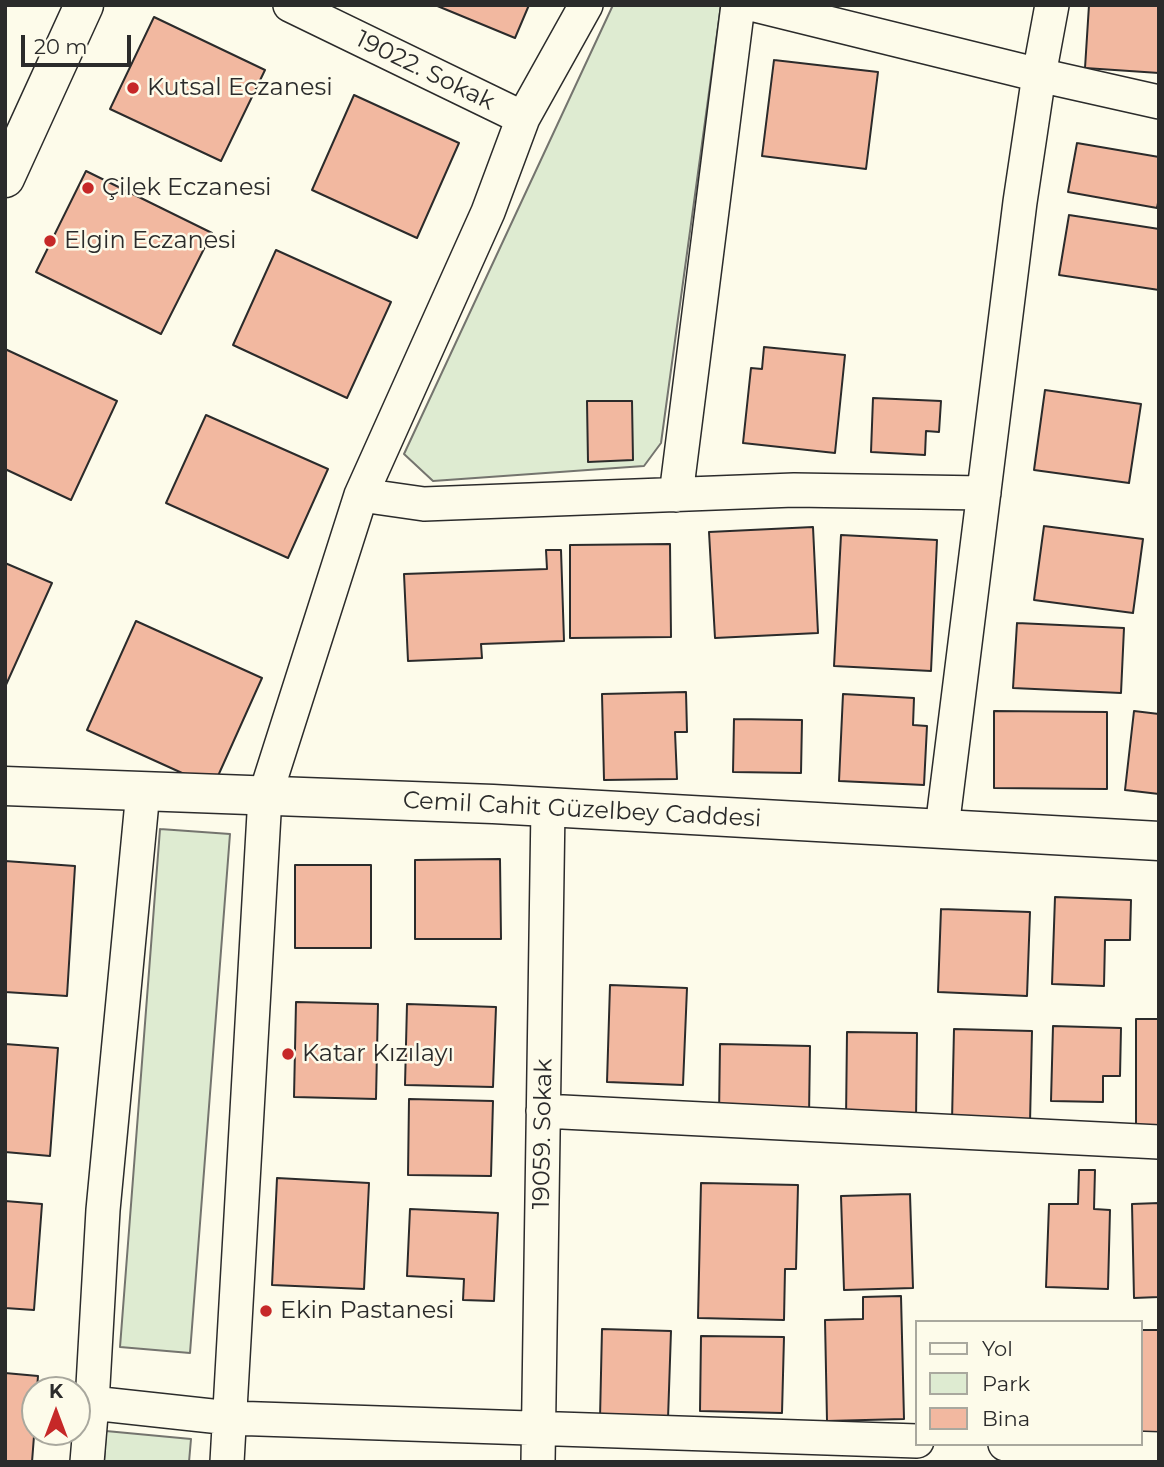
<!DOCTYPE html>
<html>
<head>
<meta charset="utf-8">
<style>
	body { margin:0 }
	#map { position:relative; width:1164px; height:1467px; overflow:hidden; background:#fdfbea; font-family:Montserrat,sans-serif }
	canvas { display:block }
	.frame { position:absolute; inset:0; border:7px solid #2b2b2b; pointer-events:none }
	.legend { position:absolute; left:915px; top:1320px; width:228px; height:126px; box-sizing:border-box; background:#fdfbea; border:2px solid #a9a89e; margin:0; padding:9px 12px; list-style:none; font-size:21px; color:#2b2b2b }
	.legend li { display:flex; align-items:center; gap:14px; height:35px }
	.legend b { width:35px; border:2px solid #a9a89e }
	.north { position:absolute; left:21px; top:1376px; width:70px; height:70px; box-sizing:border-box; background:#fdfbea; border:2px solid #a9a89e; border-radius:50%; rotate:0deg; font-size:19px; font-weight:700; line-height:28px; text-align:center; color:#2b2b2b }
	.north::after { content:''; display:block; margin:auto; width:24px; height:32px; background:#c62828; clip-path:polygon(50% 0,100% 100%,50% 72%,0 100%) }
	.scale { position:absolute; left:21px; top:35px; width:110px; height:32px; box-sizing:border-box; border:4px solid #2b2b2b; border-top:0; padding-left:9px; font-size:21px; line-height:24px; white-space:nowrap; color:#2b2b2b; -webkit-text-stroke:5px #fdfbea; paint-order:stroke }
</style>
</head>
<body>
<div id="map">
<canvas width="1164" height="1467"></canvas>
<div class="frame"></div>
<ul class="legend">
<li><b style="height:9px;background:#fdfbea"></b>Yol</li>
<li><b style="height:19px;background:#deebd1"></b>Park</li>
<li><b style="height:19px;background:#f2b8a0"></b>Bina</li>
</ul>
<div class="north">K</div>
<div class="scale">20 m</div>
</div>
<script>
const ctx = document.querySelector('canvas').getContext('2d');
ctx.lineJoin = 'round';
function fillPath(path, color) { ctx.fillStyle = color; ctx.fill(path, 'evenodd'); }
const poly = rows => new Path2D(rows.map(r => 'M' + r).join(''));
function stroke(path, color, width, dash) { ctx.strokeStyle = color; ctx.lineWidth = width; ctx.lineCap = dash ? 'butt' : 'round'; ctx.setLineDash(dash || []); ctx.stroke(path); }
function write(font, color, halo, rows, align = 'center') {
  ctx.font = font + ' Montserrat,sans-serif'; ctx.lineWidth = 5; ctx.setLineDash([]); ctx.textBaseline = 'middle'; ctx.strokeStyle = halo; ctx.fillStyle = color; for (const [text, x, y, turn = 0] of rows) {
    ctx.save(); ctx.translate(x, y); ctx.rotate((+turn || 0) * Math.PI / 180); ctx.textAlign = isNaN(turn) ? turn : align; if (halo) ctx.strokeText(text, 0, 0); ctx.fillText(text, 0, 0); ctx.restore();
  }
}
const green = poly([
	[613,5,721,5,661,443,644,466,433,481,404,454,613,5],
	[160,829,230,834,190,1353,120,1347,160,829],
	[106,1431,191,1439,189,1462,104,1462,106,1431]
]);
const building = poly([
	[435,5,529,5,515,38,435,5],
	[1089,5,1159,5,1159,73,1085,68,1089,5],
	[154,17,265,70,221,161,110,109,154,17],
	[774,60,878,72,866,169,762,156,774,60],
	[354,95,459,143,417,238,312,190,354,95],
	[1077,143,1159,157,1159,198,1157,208,1068,192,1077,143],
	[86,171,212,233,161,334,36,272,86,171],
	[1069,215,1159,229,1159,290,1059,275,1069,215],
	[276,250,391,302,347,398,233,345,276,250],
	[764,347,845,355,835,453,743,443,751,368,762,369,764,347],
	[5,349,117,401,71,500,5,469,5,349],
	[1045,390,1141,404,1129,483,1034,470,1045,390],
	[873,398,941,401,939,432,926,431,925,455,871,452,873,398],
	[587,401,632,401,633,460,588,462,587,401],
	[206,415,328,469,288,558,166,503,206,415],
	[1044,526,1143,539,1133,613,1034,600,1044,526],
	[813,527,818,633,715,638,709,532,813,527],
	[841,535,937,540,931,671,834,666,841,535],
	[670,544,671,637,570,638,570,545,670,544],
	[546,550,561,550,564,641,481,644,482,658,408,661,404,574,547,569,546,550],
	[5,563,52,583,5,687,5,563],
	[136,621,262,678,213,787,87,730,136,621],
	[1017,623,1124,628,1121,693,1013,688,1017,623],
	[686,692,687,732,675,732,677,779,604,780,602,694,686,692],
	[843,694,914,698,913,725,927,726,924,785,839,781,843,694],
	[994,711,1107,712,1107,789,994,788,994,711],
	[1134,711,1159,714,1159,794,1125,790,1134,711],
	[734,719,802,720,801,773,733,772,734,719],
	[500,859,501,939,415,939,415,860,500,859],
	[5,861,75,866,67,996,5,992,5,861],
	[295,865,371,865,371,948,295,948,295,865],
	[1055,897,1131,900,1130,940,1105,940,1104,986,1052,984,1055,897],
	[941,909,1030,912,1027,996,938,992,941,909],
	[610,985,687,988,683,1085,607,1082,610,985],
	[296,1002,378,1004,376,1099,294,1097,296,1002],
	[407,1004,496,1007,493,1087,405,1085,407,1004],
	[1136,1019,1159,1019,1159,1127,1136,1127,1136,1019],
	[1053,1026,1121,1028,1120,1076,1103,1076,1103,1102,1051,1101,1053,1026],
	[954,1029,1032,1031,1030,1123,952,1121,954,1029],
	[847,1032,917,1033,916,1121,846,1120,847,1032],
	[5,1044,58,1048,50,1156,5,1152,5,1044],
	[720,1044,810,1046,809,1117,719,1116,720,1044],
	[409,1099,493,1101,491,1176,408,1175,409,1099],
	[1079,1170,1095,1170,1094,1209,1110,1210,1108,1289,1046,1287,1049,1204,1078,1204,1079,1170],
	[277,1178,369,1183,364,1289,272,1285,277,1178],
	[701,1183,798,1185,796,1269,785,1269,784,1320,698,1318,701,1183],
	[910,1194,913,1288,844,1290,841,1196,910,1194],
	[5,1201,42,1204,34,1310,5,1308,5,1201],
	[1159,1203,1159,1297,1134,1298,1132,1204,1159,1203],
	[410,1209,498,1213,494,1301,463,1300,464,1279,407,1276,410,1209],
	[901,1296,904,1419,827,1421,825,1320,863,1319,863,1297,901,1296],
	[602,1329,671,1331,668,1419,600,1418,602,1329],
	[1141,1330,1159,1330,1159,1433,1141,1433,1141,1330],
	[701,1336,784,1337,782,1413,700,1411,701,1336],
	[5,1373,38,1376,37,1390,35,1390,35,1423,32,1462,5,1462,5,1373]
]);
const minor = poly([
	[290,5,523,118],
	[755,5,1039,75,1159,102],
	[361,495,424,504,794,490,984,493],
	[676,495,738,5],
	[942,828,1020,202,1039,75,1052,5],
	[543,1111,1159,1142],
	[92,1403,230,1418,917,1441],
	[1005,1444,1159,1449],
	[87,1462,92,1403,103,1210,143,791],
	[227,1462,265,796,361,495,488,212,523,118,586,5],
	[538,1462,548,807]
]);
const tertiary = poly([
	[5,178,84,5],
	[5,786,493,804,1159,841]
]);
const markers = [
	[133,88,7,"#c62828"],
	[88,188,7,"#c62828"],
	[50,241,7,"#c62828"],
	[288,1054,7,"#c62828"],
	[266,1311,7,"#c62828"]
];
const streetNames = [
	["19022. Sokak",425,71,26],
	["Cemil Cahit Güzelbey Caddesi",582,810,3],
	["19059. Sokak",543,1134,-89]
];
const poiNames = [
	["Kutsal Eczanesi",147,88],
	["Çilek Eczanesi",102,188],
	["Elgin Eczanesi",64,241],
	["Katar Kızılayı",302,1054],
	["Ekin Pastanesi",280,1311]
];
fillPath(green, '#deebd1');
stroke(green, '#74746e', 2);
fillPath(building, '#f2b8a0');
stroke(building, '#2b2b2b', 2);
stroke(minor, '#2b2b2b', 36);
stroke(tertiary, '#2b2b2b', 41);
stroke(minor, '#fdfbea', 33);
stroke(tertiary, '#fdfbea', 38);
for (const [x, y, r, color] of markers) { const dot = new Path2D(); dot.arc(x, y, r, 0, 2 * Math.PI); ctx.fillStyle = color; ctx.fill(dot); stroke(dot, '#fdfbea', 2.5); }
write('24px', '#2b2b2b', '#fdfbea', streetNames);
write('24px', '#2b2b2b', '#fdfbea', poiNames, 'left');
</script>
</body>
</html>
